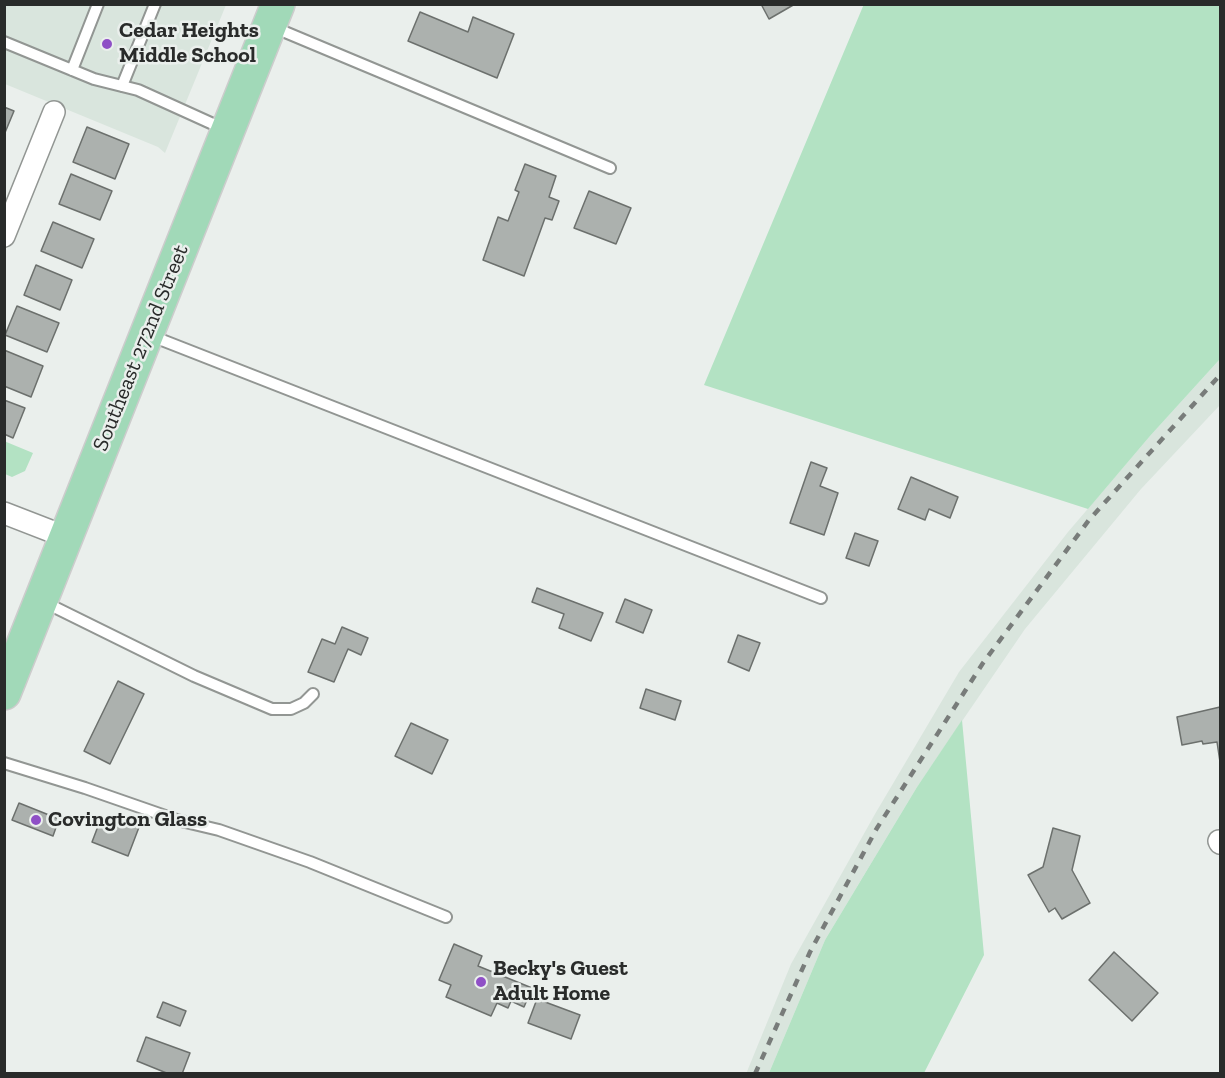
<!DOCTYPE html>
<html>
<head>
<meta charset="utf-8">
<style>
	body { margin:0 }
	#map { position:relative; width:1225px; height:1078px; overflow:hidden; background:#eaefec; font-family:"Zilla Slab",serif }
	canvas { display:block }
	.frame { position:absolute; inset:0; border:6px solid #292b2a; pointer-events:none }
</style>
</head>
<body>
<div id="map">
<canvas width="1225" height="1078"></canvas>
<div class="frame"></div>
</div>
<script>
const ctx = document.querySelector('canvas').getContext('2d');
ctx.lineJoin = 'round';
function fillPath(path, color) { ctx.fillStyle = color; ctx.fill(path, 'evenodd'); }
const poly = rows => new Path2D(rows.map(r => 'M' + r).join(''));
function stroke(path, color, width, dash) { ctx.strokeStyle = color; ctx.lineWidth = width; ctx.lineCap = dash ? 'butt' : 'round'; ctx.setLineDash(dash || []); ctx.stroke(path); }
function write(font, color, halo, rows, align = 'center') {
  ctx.font = font + ' "Zilla Slab",serif'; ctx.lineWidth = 5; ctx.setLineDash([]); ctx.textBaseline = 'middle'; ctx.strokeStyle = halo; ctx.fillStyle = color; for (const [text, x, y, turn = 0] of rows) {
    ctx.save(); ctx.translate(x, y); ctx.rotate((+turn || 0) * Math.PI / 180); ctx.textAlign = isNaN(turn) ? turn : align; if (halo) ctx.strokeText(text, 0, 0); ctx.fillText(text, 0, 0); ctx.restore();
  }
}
const built = poly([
	[4,5,226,5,165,153,158,147,5,84],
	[1220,359,1220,405,1141,489,1025,629,917,787,825,940,769,1073,746,1074,791,964,875,814,959,672,1068,532,1150,436]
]);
const green = poly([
	[864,4,1220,5,1220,359,1150,436,1088,509,704,385],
	[4,441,33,453,25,471,12,477,5,474],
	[962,720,984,955,924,1073,769,1073,825,940,917,787]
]);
const building = poly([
	[761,4,795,4,769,19,761,4],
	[420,12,468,32,473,17,514,34,497,78,408,41,420,12],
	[4,107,14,111,4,135,4,107],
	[87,127,129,144,115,179,73,162,87,127],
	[525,164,556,176,549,197,559,201,552,220,545,218,524,276,483,260,498,217,508,221,519,192,515,190,525,164],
	[71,174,112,191,100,220,59,204,71,174],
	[589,191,631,208,616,244,574,228,589,191],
	[53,222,94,239,82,268,41,251,53,222],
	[36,265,72,280,60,310,24,295,36,265],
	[17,306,59,323,47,352,5,335,17,306],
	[4,350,43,366,31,397,4,386,4,350],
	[4,400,25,408,13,438,4,434,4,400],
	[811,462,827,468,820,486,838,493,824,535,790,523,811,462],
	[911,477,958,497,950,518,929,509,925,520,898,509,911,477],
	[855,533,878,541,869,566,846,558,855,533],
	[537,588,603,613,591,641,559,628,564,614,532,602,537,588],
	[625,599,652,610,643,633,616,622,625,599],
	[342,627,368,638,361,655,348,649,334,682,308,672,322,639,335,644,342,627],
	[738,635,760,643,749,671,728,662,738,635],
	[118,681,144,694,110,764,84,751,118,681],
	[646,689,681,701,675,720,640,708,646,689],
	[1220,707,1220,762,1217,742,1203,744,1202,741,1182,745,1177,717,1220,707],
	[411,723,448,740,432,774,395,756,411,723],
	[19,803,59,819,53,836,12,820,19,803],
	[122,815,141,822,128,856,92,842,100,821,117,828,122,815],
	[1053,828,1080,836,1072,870,1090,903,1062,919,1055,908,1049,912,1028,875,1043,867,1053,828],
	[454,944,482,956,478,966,532,988,524,1007,511,1001,508,1008,497,1003,491,1016,446,997,451,985,439,980,454,944],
	[1114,952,1158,993,1132,1021,1089,980,1114,952],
	[537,999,580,1015,571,1039,528,1023,537,999],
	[163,1002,186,1011,180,1026,157,1017,163,1002],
	[146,1037,190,1053,182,1074,169,1074,137,1061,146,1037]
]);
const service = poly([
	[273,27,610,168],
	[4,42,94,79,138,90,224,129],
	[72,70,98,4],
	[122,86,155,4],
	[149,335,821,598],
	[44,602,194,676,272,709,291,709,304,703,313,694],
	[4,763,85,788,177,820,219,830,310,862,446,917]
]);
const minor = poly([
	[4,236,54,112],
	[4,513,66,537],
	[1219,841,1220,843]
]);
const primary = poly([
	[4,693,278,4]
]);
const rail = poly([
	[755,1074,810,952,877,828,983,663,1089,520,1220,375]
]);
const markers = [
	[107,44,6,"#8f50c6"],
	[36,820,6,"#8f50c6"],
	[481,982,6,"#8f50c6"]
];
const poiNames = [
	["Cedar Heights",119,31],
	["Middle School",119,56],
	["Covington Glass",48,820],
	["Becky's Guest",493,969],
	["Adult Home",493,994]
];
const streetNames = [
	["Southeast 272nd Street",141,348,-68]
];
fillPath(built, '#d9e5dd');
fillPath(green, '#b3e2c3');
fillPath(building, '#acb1ae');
stroke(building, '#6c706d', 1.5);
stroke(service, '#929693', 14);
stroke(minor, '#929693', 24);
stroke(primary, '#ccc', 36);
stroke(service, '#fff', 10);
stroke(minor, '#fff', 21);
stroke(primary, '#a1d9b8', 33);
stroke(rail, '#787c7a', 4.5, [8, 8]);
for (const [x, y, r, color] of markers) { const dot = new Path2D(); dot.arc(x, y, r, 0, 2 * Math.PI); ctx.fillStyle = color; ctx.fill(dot); stroke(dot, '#eaefec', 2); }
write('bold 22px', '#292b2a', '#eaefec', poiNames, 'left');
write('22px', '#292b2a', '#eaefec', streetNames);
</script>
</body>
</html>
